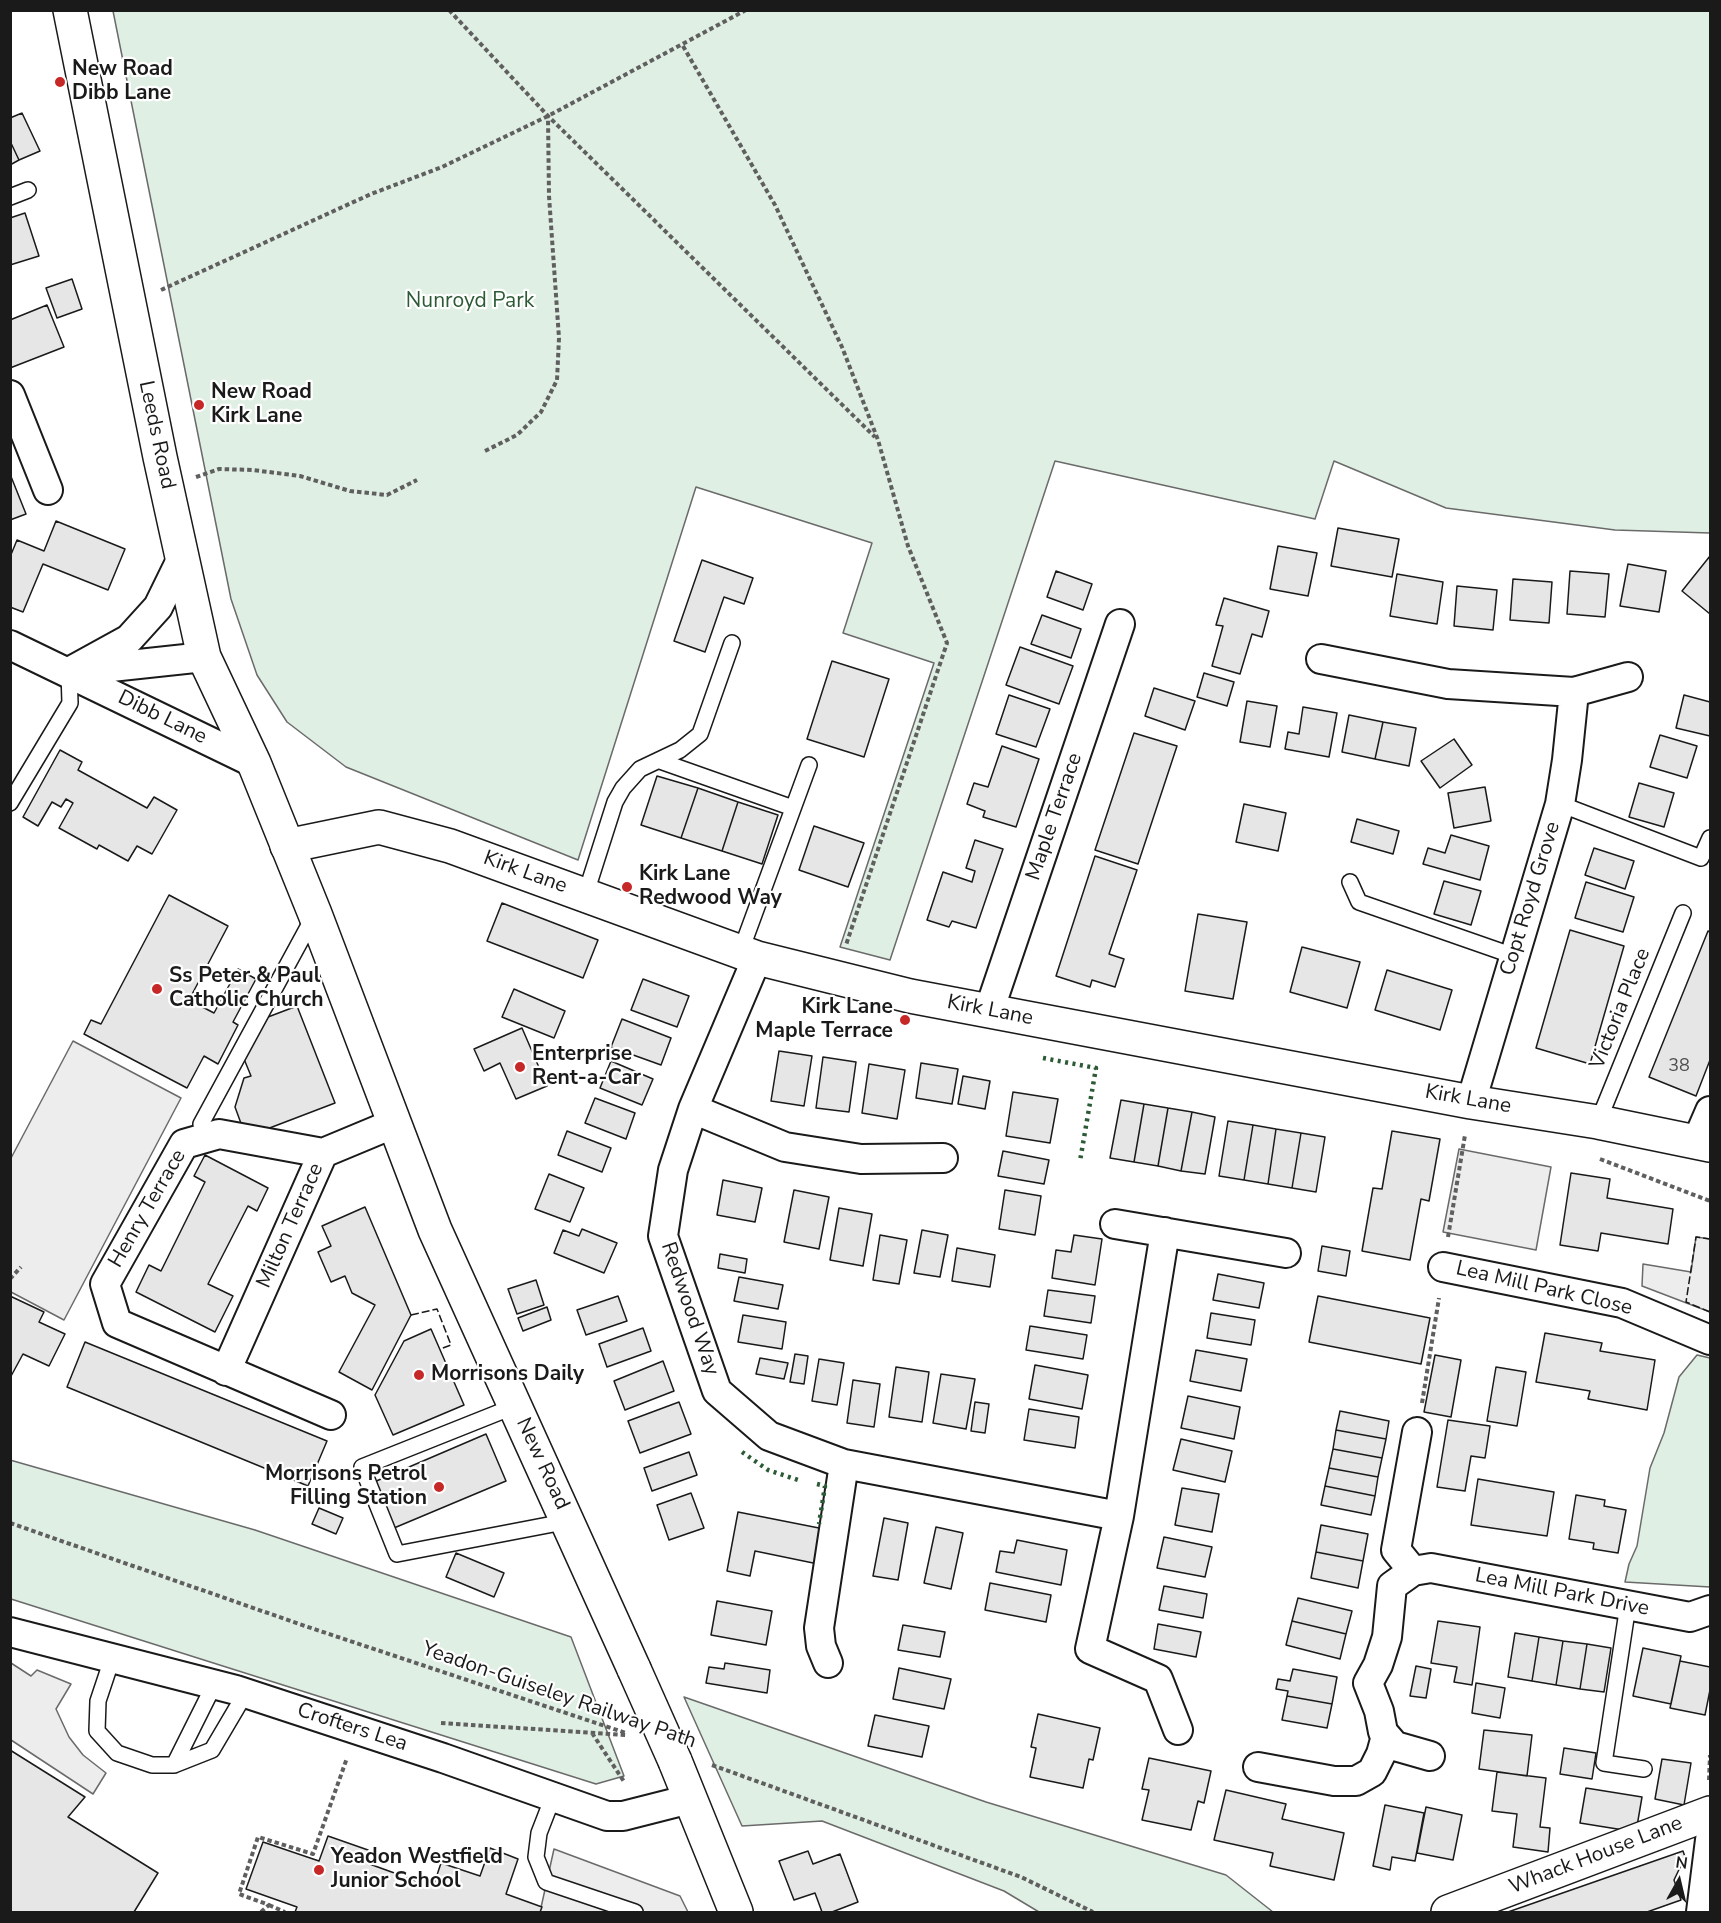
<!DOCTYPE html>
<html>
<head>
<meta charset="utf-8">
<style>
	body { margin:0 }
	#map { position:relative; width:1721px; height:1923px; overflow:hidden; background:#fff; font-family:"Nunito Sans",sans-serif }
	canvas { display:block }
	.frame { position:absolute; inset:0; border:12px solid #1a1a1a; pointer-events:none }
	.north { position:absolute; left:1649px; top:1851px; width:60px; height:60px; -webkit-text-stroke:4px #fff; paint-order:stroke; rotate:8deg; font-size:16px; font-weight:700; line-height:24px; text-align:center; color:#1a1a1a }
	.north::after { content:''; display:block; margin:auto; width:21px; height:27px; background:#1a1a1a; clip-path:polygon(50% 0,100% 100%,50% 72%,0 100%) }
</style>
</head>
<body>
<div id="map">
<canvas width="1721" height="1923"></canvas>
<div class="frame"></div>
<div class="north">N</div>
</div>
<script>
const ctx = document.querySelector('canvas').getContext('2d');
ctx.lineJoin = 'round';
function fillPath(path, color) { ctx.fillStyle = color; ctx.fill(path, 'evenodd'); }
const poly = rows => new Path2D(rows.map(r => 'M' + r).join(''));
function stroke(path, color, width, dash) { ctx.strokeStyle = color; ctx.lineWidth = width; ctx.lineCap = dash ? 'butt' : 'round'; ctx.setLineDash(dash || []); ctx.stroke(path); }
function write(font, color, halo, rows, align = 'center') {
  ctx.font = font + ' "Nunito Sans",sans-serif'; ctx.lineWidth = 4.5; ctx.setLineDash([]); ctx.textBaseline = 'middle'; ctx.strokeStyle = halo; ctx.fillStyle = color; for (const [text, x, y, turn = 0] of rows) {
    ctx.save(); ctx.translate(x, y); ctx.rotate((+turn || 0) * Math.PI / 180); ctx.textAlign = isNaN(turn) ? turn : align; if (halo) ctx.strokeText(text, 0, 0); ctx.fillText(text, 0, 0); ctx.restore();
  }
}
const green = poly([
	[113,11,1710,11,1710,533,1615,530,1446,508,1334,461,1315,519,1055,461,890,960,840,947,934,663,843,633,872,543,696,487,578,860,346,767,287,722,257,675,231,599,113,11],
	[1697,1355,1710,1358,1710,1587,1625,1582,1629,1564,1637,1546,1650,1468,1664,1433,1679,1377,1697,1355],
	[10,1460,255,1530,571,1637,624,1776,596,1784,11,1599,10,1460],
	[684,1697,986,1802,1226,1875,1273,1912,1039,1912,1004,1891,822,1821,742,1826,684,1697]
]);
const parking = poly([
	[73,1041,181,1098,64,1320,11,1292,10,1160,73,1041],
	[1459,1149,1551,1167,1536,1250,1443,1232,1459,1149],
	[1696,1237,1710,1239,1710,1312,1642,1286,1643,1264,1691,1272,1696,1237],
	[11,1663,31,1676,37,1670,71,1684,56,1709,69,1737,83,1755,106,1773,93,1794,11,1740,11,1663],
	[554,1849,680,1896,688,1912,540,1912,554,1849]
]);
const building = poly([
	[22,113,40,151,19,160,10,141,10,118,22,113],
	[10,141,19,160,10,165,10,141],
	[25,213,39,256,10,265,10,218,25,213],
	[72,279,82,309,57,318,46,288,72,279],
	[47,305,64,347,10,368,10,320,47,305],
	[10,474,26,514,10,520,10,474],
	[56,521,125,549,108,590,43,564,23,612,10,607,10,557,17,540,44,551,56,521],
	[1338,528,1399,539,1392,577,1331,566,1338,528],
	[1278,546,1317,553,1308,596,1270,589,1278,546],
	[1710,556,1710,614,1682,591,1710,556],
	[702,560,753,578,744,604,724,597,705,652,674,641,702,560],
	[1628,564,1666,571,1659,612,1620,606,1628,564],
	[1056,571,1092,584,1083,610,1047,597,1056,571],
	[1570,571,1609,574,1605,617,1567,614,1570,571],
	[1397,574,1443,582,1437,624,1390,616,1397,574],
	[1513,579,1552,582,1549,623,1510,620,1513,579],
	[1457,586,1497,590,1493,630,1454,626,1457,586],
	[1224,598,1269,611,1262,637,1252,634,1240,674,1212,666,1223,626,1216,625,1224,598],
	[1042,615,1081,629,1071,658,1031,644,1042,615],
	[1020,647,1073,666,1059,704,1006,685,1020,647],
	[832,661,889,679,864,757,807,739,832,661],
	[1204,673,1234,682,1227,706,1197,697,1204,673],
	[1154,688,1195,701,1185,730,1145,716,1154,688],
	[1009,695,1050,709,1036,747,996,734,1009,695],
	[1684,695,1710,702,1710,736,1676,728,1684,695],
	[1247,701,1277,706,1270,747,1240,742,1247,701],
	[1303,707,1337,713,1329,757,1285,749,1288,732,1299,734,1303,707],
	[1349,715,1383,722,1375,759,1342,752,1349,715],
	[1383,722,1416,728,1409,766,1375,759,1383,722],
	[1134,733,1177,746,1138,864,1095,850,1134,733],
	[1660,735,1697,746,1687,778,1650,767,1660,735],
	[1454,739,1472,765,1440,788,1421,761,1454,739],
	[1002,746,1039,759,1016,827,983,817,985,811,967,804,974,783,988,787,1002,746],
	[60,750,82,762,78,770,147,808,154,797,177,810,152,854,137,846,128,861,99,845,97,849,59,828,73,803,66,799,61,807,52,802,38,826,23,817,60,750],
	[657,776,698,788,681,838,641,825,657,776],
	[1639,783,1674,793,1664,827,1629,817,1639,783],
	[1485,787,1491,821,1454,828,1448,793,1485,787],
	[698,788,738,802,722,851,681,838,698,788],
	[738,802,778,815,762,864,722,851,738,802],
	[1244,804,1286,813,1278,851,1236,842,1244,804],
	[1357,819,1399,831,1393,854,1351,842,1357,819],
	[814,826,864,843,848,887,799,870,814,826],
	[1451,835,1489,846,1480,880,1423,864,1428,848,1445,853,1451,835],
	[975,840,1003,849,976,928,952,921,949,927,927,920,943,872,972,882,975,871,966,868,975,840],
	[1594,848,1634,861,1625,889,1585,875,1594,848],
	[1095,856,1137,870,1109,954,1124,959,1115,987,1092,980,1090,987,1056,976,1095,856],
	[1444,881,1481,891,1471,925,1434,914,1444,881],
	[1586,882,1634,897,1623,932,1575,918,1586,882],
	[169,895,228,926,189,1000,214,1013,238,969,256,979,233,1022,238,1025,218,1064,204,1056,187,1088,84,1034,91,1020,101,1024,169,895],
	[502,903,598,940,583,978,487,941,502,903],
	[1198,914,1247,922,1233,999,1185,991,1198,914],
	[1570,930,1624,946,1590,1064,1536,1048,1570,930],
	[1708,931,1710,932,1710,1060,1696,1096,1649,1077,1708,931],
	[1302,947,1360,962,1347,1008,1290,992,1302,947],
	[1387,970,1452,990,1440,1030,1375,1010,1387,970],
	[643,979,689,996,677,1027,631,1010,643,979],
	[514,989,565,1011,554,1038,502,1017,514,989],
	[297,1006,335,1103,246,1137,235,1107,244,1078,251,1076,244,1059,268,1017,297,1006],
	[622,1019,671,1038,661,1065,611,1047,622,1019],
	[522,1028,547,1086,516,1099,500,1063,484,1071,474,1049,522,1028],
	[779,1051,812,1056,804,1106,771,1101,779,1051],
	[823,1057,856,1062,849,1112,816,1108,823,1057],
	[611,1061,653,1079,642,1105,600,1088,611,1061],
	[921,1063,958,1069,952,1104,916,1098,921,1063],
	[869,1064,905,1070,897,1119,862,1113,869,1064],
	[963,1076,990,1081,985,1109,958,1104,963,1076],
	[1013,1092,1058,1099,1050,1143,1006,1136,1013,1092],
	[595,1098,635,1113,626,1139,585,1123,595,1098],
	[1121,1100,1144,1104,1134,1162,1110,1158,1121,1100],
	[1144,1104,1168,1108,1158,1166,1134,1162,1144,1104],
	[1168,1108,1192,1112,1181,1171,1158,1166,1168,1108],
	[1192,1112,1215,1117,1205,1174,1181,1171,1192,1112],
	[1228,1121,1253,1125,1244,1180,1219,1176,1228,1121],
	[1253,1125,1276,1129,1268,1184,1244,1180,1253,1125],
	[1276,1129,1301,1133,1292,1188,1268,1184,1276,1129],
	[567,1131,611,1148,602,1172,558,1155,567,1131],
	[1392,1131,1440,1139,1429,1201,1421,1199,1410,1260,1362,1251,1373,1188,1382,1189,1392,1131],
	[1301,1133,1325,1137,1316,1192,1292,1188,1301,1133],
	[1003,1151,1049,1160,1044,1184,998,1176,1003,1151],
	[205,1155,268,1188,257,1211,248,1206,208,1284,233,1296,215,1332,136,1292,149,1265,161,1271,205,1182,194,1176,205,1155],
	[1571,1173,1610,1179,1607,1198,1673,1209,1668,1244,1601,1233,1598,1251,1560,1245,1571,1173],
	[549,1174,584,1188,570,1222,535,1209,549,1174],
	[723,1180,762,1188,755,1222,717,1215,723,1180],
	[794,1190,829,1197,819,1249,784,1242,794,1190],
	[1005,1190,1041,1196,1035,1235,999,1229,1005,1190],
	[365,1207,411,1315,372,1390,339,1372,375,1305,352,1293,345,1276,331,1282,318,1252,331,1246,322,1226,365,1207],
	[839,1208,872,1214,863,1266,830,1260,839,1208],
	[582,1229,617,1243,604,1273,554,1253,563,1230,579,1236,582,1229],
	[922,1230,948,1235,940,1277,914,1273,922,1230],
	[880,1235,907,1240,899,1284,873,1280,880,1235],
	[1074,1235,1102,1239,1095,1285,1052,1278,1056,1250,1071,1252,1074,1235],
	[1322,1246,1350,1251,1346,1276,1318,1271,1322,1246],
	[957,1248,995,1255,990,1287,952,1281,957,1248],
	[720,1254,747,1259,745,1273,718,1268,720,1254],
	[1218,1274,1264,1283,1259,1308,1213,1300,1218,1274],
	[739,1277,783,1285,778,1309,734,1301,739,1277],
	[536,1280,544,1305,517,1314,508,1289,536,1280],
	[1048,1290,1095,1296,1091,1323,1044,1316,1048,1290],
	[10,1296,44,1312,39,1322,65,1334,49,1366,23,1354,10,1378,10,1296],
	[618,1296,627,1321,586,1335,577,1310,618,1296],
	[1318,1296,1430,1318,1421,1364,1309,1342,1318,1296],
	[547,1307,551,1320,523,1331,518,1318,547,1307],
	[1211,1313,1255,1320,1251,1345,1207,1338,1211,1313],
	[743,1315,786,1322,782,1349,738,1342,743,1315],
	[1030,1326,1087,1335,1083,1359,1026,1350,1030,1326],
	[643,1328,651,1351,607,1367,599,1344,643,1328],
	[431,1329,464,1405,393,1435,375,1395,404,1341,431,1329],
	[1545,1333,1602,1343,1600,1351,1655,1360,1647,1410,1588,1399,1590,1391,1536,1382,1545,1333],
	[85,1342,327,1441,308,1486,67,1387,85,1342],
	[1196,1350,1247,1359,1241,1391,1190,1381,1196,1350],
	[795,1354,808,1356,804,1384,790,1382,795,1354],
	[1435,1355,1461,1360,1451,1417,1424,1412,1435,1355],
	[760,1358,788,1363,784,1379,756,1374,760,1358],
	[819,1359,844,1363,837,1405,812,1401,819,1359],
	[663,1361,674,1391,625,1410,614,1381,663,1361],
	[1035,1365,1088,1375,1082,1409,1029,1399,1035,1365],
	[896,1367,929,1372,922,1422,889,1417,896,1367],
	[1496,1367,1526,1372,1517,1426,1487,1421,1496,1367],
	[941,1374,975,1379,966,1429,933,1423,941,1374],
	[853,1380,880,1384,874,1427,847,1423,853,1380],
	[1188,1396,1240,1407,1234,1439,1181,1428,1188,1396],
	[679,1402,691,1434,640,1453,628,1421,679,1402],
	[975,1402,989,1404,985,1433,971,1431,975,1402],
	[1029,1409,1079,1417,1075,1448,1024,1440,1029,1409],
	[1340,1411,1389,1421,1386,1439,1336,1430,1340,1411],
	[1448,1420,1490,1426,1485,1458,1471,1456,1465,1491,1437,1487,1448,1420],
	[1336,1430,1386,1439,1382,1458,1333,1449,1336,1430],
	[486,1434,506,1481,394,1528,374,1482,486,1434],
	[1181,1439,1232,1451,1225,1482,1173,1470,1181,1439],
	[1333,1449,1382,1458,1378,1477,1329,1468,1333,1449],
	[689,1452,697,1475,652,1491,644,1468,689,1452],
	[1329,1468,1378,1477,1375,1496,1325,1486,1329,1468],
	[1478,1479,1554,1492,1547,1536,1471,1525,1478,1479],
	[1325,1486,1375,1496,1371,1515,1321,1505,1325,1486],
	[1182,1488,1219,1494,1212,1532,1175,1525,1182,1488],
	[691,1493,704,1528,669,1540,657,1505,691,1493],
	[1576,1495,1605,1500,1604,1506,1626,1510,1618,1553,1593,1549,1594,1543,1569,1539,1576,1495],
	[319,1508,343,1518,336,1534,312,1524,319,1508],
	[738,1512,824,1529,818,1564,755,1551,750,1576,727,1571,738,1512],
	[884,1518,908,1523,898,1580,873,1576,884,1518],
	[1321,1525,1368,1534,1363,1561,1316,1552,1321,1525],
	[936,1527,963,1533,951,1589,924,1583,936,1527],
	[1164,1537,1212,1547,1205,1577,1157,1568,1164,1537],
	[1017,1540,1067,1550,1061,1585,996,1572,1000,1551,1014,1553,1017,1540],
	[1316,1552,1363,1561,1358,1588,1311,1578,1316,1552],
	[456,1553,504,1573,494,1597,446,1577,456,1553],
	[990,1583,1051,1595,1046,1622,985,1610,990,1583],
	[1164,1586,1207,1594,1203,1618,1159,1610,1164,1586],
	[1298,1598,1352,1611,1346,1634,1292,1621,1298,1598],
	[717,1601,772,1611,766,1645,711,1635,717,1601],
	[1292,1621,1346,1634,1340,1659,1286,1645,1292,1621],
	[1438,1621,1480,1627,1472,1685,1454,1682,1457,1667,1431,1663,1438,1621],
	[1158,1624,1201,1632,1196,1657,1154,1649,1158,1624],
	[903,1625,945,1632,940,1657,898,1650,903,1625],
	[1515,1633,1539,1637,1532,1681,1508,1677,1515,1633],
	[1539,1637,1563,1641,1556,1685,1532,1681,1539,1637],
	[1563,1641,1587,1644,1580,1689,1556,1685,1563,1641],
	[1587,1644,1611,1648,1604,1692,1580,1689,1587,1644],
	[1643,1648,1681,1656,1671,1704,1633,1696,1643,1648],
	[1680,1661,1710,1667,1710,1690,1705,1715,1670,1708,1680,1661],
	[725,1663,770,1670,767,1693,706,1683,709,1667,724,1669,725,1663],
	[1416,1666,1431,1669,1426,1698,1410,1696,1416,1666],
	[899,1668,951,1679,944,1709,893,1699,899,1668],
	[1293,1669,1337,1677,1332,1704,1287,1696,1288,1691,1276,1689,1278,1679,1290,1681,1293,1669],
	[1476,1683,1505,1688,1500,1718,1472,1713,1476,1683],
	[1287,1696,1332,1704,1327,1728,1282,1720,1287,1696],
	[1038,1714,1100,1728,1093,1760,1089,1759,1083,1788,1030,1777,1036,1748,1031,1747,1038,1714],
	[875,1715,929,1726,922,1757,868,1746,875,1715],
	[1484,1730,1532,1735,1527,1776,1479,1769,1484,1730],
	[1564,1748,1596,1753,1592,1779,1560,1774,1564,1748],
	[10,1750,85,1797,68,1817,158,1873,134,1912,10,1912,10,1750],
	[1149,1758,1211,1771,1204,1803,1198,1801,1191,1830,1142,1820,1149,1790,1142,1789,1149,1758],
	[1662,1759,1691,1763,1684,1805,1655,1799,1662,1759],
	[1497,1772,1546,1778,1540,1827,1550,1828,1548,1852,1513,1847,1517,1814,1492,1811,1497,1772],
	[1586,1788,1642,1797,1636,1832,1580,1823,1586,1788],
	[1226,1790,1286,1804,1282,1819,1344,1833,1334,1880,1270,1866,1273,1853,1214,1840,1226,1790],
	[1385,1805,1424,1813,1415,1861,1392,1857,1390,1870,1373,1866,1385,1805],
	[1426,1807,1462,1815,1453,1860,1417,1853,1426,1807],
	[328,1836,368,1850,364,1862,433,1887,441,1863,480,1876,490,1848,518,1859,506,1894,542,1907,540,1912,295,1912,297,1907,246,1889,263,1842,319,1861,328,1836],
	[808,1851,813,1864,840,1854,858,1902,832,1912,822,1912,815,1893,794,1900,779,1861,808,1851],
	[1683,1851,1685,1857,1674,1880,1681,1900,1647,1912,1508,1912,1683,1851]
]);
const path = poly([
	[449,10,548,116,875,437],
	[683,46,775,205,842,347,878,440,908,546,947,643,846,945],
	[161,290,371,194,442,167,548,116,746,10],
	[485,451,517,435,541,412,557,380,559,338,549,196,548,117],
	[196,477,219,469,253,470,300,476,350,491,387,495,417,480],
	[1600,1159,1710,1201],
	[1448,1237,1465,1135],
	[10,1279,21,1267],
	[1422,1403,1439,1298],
	[10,1523,305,1626,626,1733],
	[441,1723,626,1735],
	[592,1733,625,1783],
	[712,1765,1021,1877,1093,1912],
	[1709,1780,1710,1755],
	[269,1905,285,1912],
	[261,1912,269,1905,239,1894,258,1837,313,1854,347,1758]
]);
const lane = poly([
	[10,197,28,190],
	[660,761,793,808],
	[10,803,70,703,69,672],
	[1560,804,1701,858,1710,838],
	[1350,882,1359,902,1514,956],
	[585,896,615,802,623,788,640,769,680,750,700,734,732,643],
	[740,953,809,765],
	[1598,1122,1683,913],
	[201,1124,314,916],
	[515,1406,362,1467,397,1554,569,1521],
	[1628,1605,1604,1763,1644,1769],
	[112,1659,98,1701,97,1731,117,1753,152,1765,174,1765,214,1685],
	[174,1765,212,1750,245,1694],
	[553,1797,539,1833,536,1857,546,1882,635,1912]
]);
const street = poly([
	[10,395,48,490],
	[10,645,254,763],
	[1321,659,1448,684,1574,692,1567,760,1560,804,1471,1102],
	[83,670,204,657],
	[69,672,129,639,158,607,183,556],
	[1574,692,1628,677],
	[757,958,693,1109,673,1170,663,1236,717,1391,769,1436,844,1464,1119,1516],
	[989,1011,1120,624],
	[693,1109,785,1147,861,1159,943,1158],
	[1697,1141,1710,1111],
	[323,1153,219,1134,184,1144,105,1284,117,1323,331,1415],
	[1115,1224,1286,1253],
	[1165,1232,1119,1516,1090,1649,1158,1679,1178,1730],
	[1443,1267,1622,1303,1710,1340],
	[226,1371,323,1153,395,1123],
	[1413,1571,1396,1550,1417,1432],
	[10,1632,236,1690,443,1758,607,1816,623,1816,690,1799],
	[828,1663,821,1646,819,1628,844,1464],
	[1430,1756,1395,1746,1383,1732,1379,1711,1368,1683,1378,1665,1387,1637,1392,1586,1413,1571,1431,1568,1690,1617,1710,1610],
	[1258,1767,1334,1781,1356,1781,1372,1772,1381,1754,1386,1736],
	[1701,1912,1710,1840]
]);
const secondary = poly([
	[287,846,379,827,450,846,757,958,910,996,1471,1102,1598,1122,1710,1145],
	[1448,1912,1710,1813]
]);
const primary = poly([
	[70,10,160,457,204,657,254,763,315,914,435,1230,634,1669],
	[675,1761,736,1912]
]);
const primaryBridge = poly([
	[634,1669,675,1761]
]);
const hedge = poly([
	[1043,1058,1096,1068,1080,1161],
	[742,1452,768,1470,798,1480],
	[817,1484,825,1486,819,1524]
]);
const fence = poly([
	[1710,1312,1686,1302,1696,1237,1710,1239],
	[411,1315,437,1309,451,1345,440,1349]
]);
const markers = [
	[60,82,6,"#c62828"],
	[199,405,6,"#c62828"],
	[627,887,6,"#c62828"],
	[157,989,6,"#c62828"],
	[905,1020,6,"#c62828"],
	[520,1067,6,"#c62828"],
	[419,1375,6,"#c62828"],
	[439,1487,6,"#c62828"],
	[319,1870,6,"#c62828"]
];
const numberNames = [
	["38",1679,1067]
];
const poiNames = [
	["New Road",72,70],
	["Dibb Lane",72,94],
	["New Road",211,393],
	["Kirk Lane",211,417],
	["Kirk Lane",639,875],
	["Redwood Way",639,899],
	["Ss Peter & Paul",169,977],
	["Catholic Church",169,1001],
	["Kirk Lane",893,1008,"right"],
	["Maple Terrace",893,1032,"right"],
	["Enterprise",532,1055],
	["Rent-a-Car",532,1079],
	["Morrisons Daily",431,1375],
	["Morrisons Petrol",427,1475,"right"],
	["Filling Station",427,1499,"right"],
	["Yeadon Westfield",331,1858],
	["Junior School",331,1882]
];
const parkNames = [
	["Nunroyd Park",470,302]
];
const streetNames = [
	["Leeds Road",156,435,78],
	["Dibb Lane",162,718,26],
	["Maple Terrace",1055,817,-71],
	["Kirk Lane",525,873,20],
	["Copt Royd Grove",1531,899,-73],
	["Victoria Place",1621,1009,-68],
	["Kirk Lane",990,1011,11],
	["Kirk Lane",1468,1100,10],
	["Henry Terrace",148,1209,-60],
	["Milton Terrace",291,1226,-66],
	["Lea Mill Park Close",1544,1289,13],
	["Redwood Way",689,1309,71],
	["New Road",542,1464,65],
	["Lea Mill Park Drive",1562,1593,11],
	["Yeadon-Guiseley Railway Path",559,1696,19],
	["Crofters Lea",352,1728,18],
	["Whack House Lane",1596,1856,-21]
];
fillPath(green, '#e0efe3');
stroke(green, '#6a6a6a', 1.5);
fillPath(parking, '#ededed');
stroke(parking, '#6a6a6a', 1.5);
fillPath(building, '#e6e6e6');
stroke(building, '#1a1a1a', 1.5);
stroke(lane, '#1a1a1a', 18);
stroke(street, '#1a1a1a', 32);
stroke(secondary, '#1a1a1a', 36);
stroke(primary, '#1a1a1a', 36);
stroke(path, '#5f5f5f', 4, [4.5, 3]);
stroke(lane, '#fff', 15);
stroke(street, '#fff', 28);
stroke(secondary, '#fff', 33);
stroke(primary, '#fff', 33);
stroke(primaryBridge, '#1a1a1a', 36, []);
stroke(primaryBridge, '#fff', 33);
stroke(hedge, '#2b5a34', 4.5, [3, 4.5]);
stroke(fence, '#1a1a1a', 1.5, [8, 3]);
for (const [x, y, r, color] of markers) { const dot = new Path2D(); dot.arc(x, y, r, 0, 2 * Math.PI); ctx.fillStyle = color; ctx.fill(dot); stroke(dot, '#fff', 2); }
write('18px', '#4d4d4d', null, numberNames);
write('bold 21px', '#1a1a1a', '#fff', poiNames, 'left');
write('21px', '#2b5a34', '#fff', parkNames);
write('21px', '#1a1a1a', '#fff', streetNames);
</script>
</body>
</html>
